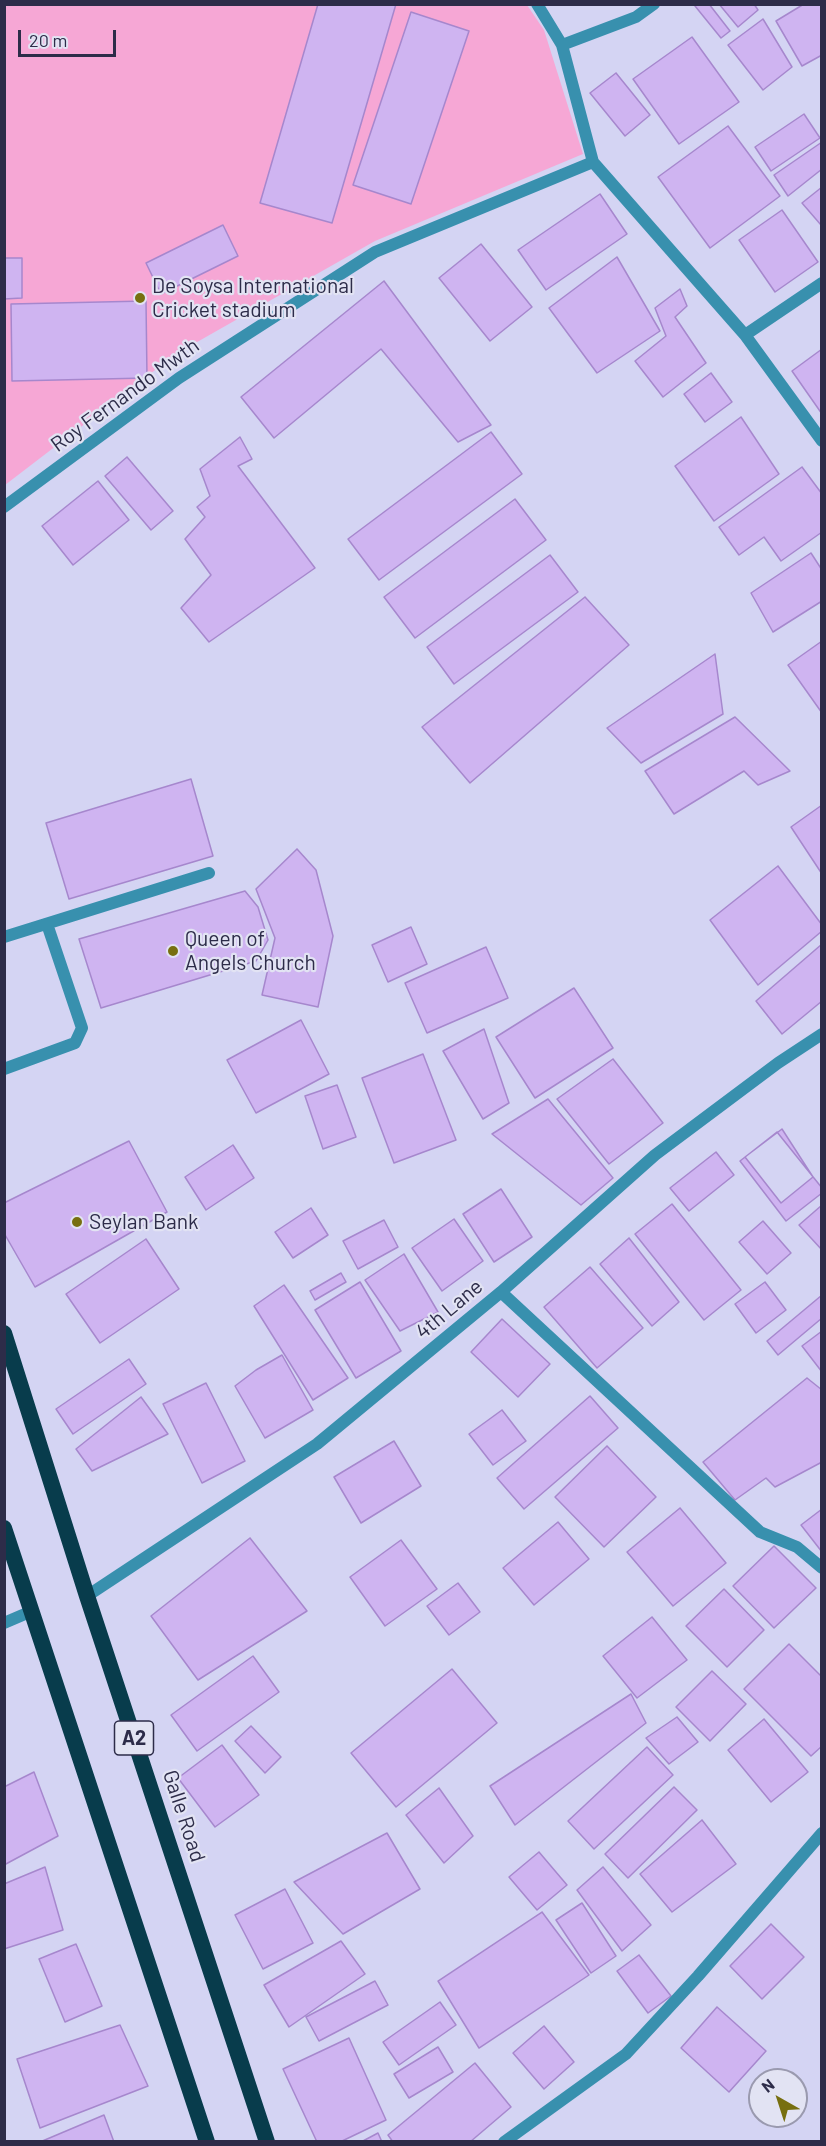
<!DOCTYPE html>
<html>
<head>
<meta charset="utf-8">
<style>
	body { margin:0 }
	#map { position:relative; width:826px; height:2146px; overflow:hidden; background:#d4d4f3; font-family:Barlow,sans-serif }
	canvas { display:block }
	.frame { position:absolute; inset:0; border:6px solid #2d2c49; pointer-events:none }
	.north { position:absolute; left:748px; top:2068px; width:60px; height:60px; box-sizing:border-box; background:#e2e3f3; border:2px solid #9a9aaf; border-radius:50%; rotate:321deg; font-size:16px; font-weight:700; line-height:24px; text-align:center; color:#2d2c49 }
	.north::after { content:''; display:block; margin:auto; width:21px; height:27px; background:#776f0f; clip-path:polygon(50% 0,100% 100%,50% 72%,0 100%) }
	.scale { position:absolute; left:18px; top:30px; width:98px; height:27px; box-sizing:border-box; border:3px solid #2d2c49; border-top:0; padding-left:8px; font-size:18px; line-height:21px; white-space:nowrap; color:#2d2c49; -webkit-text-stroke:4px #e2e3f3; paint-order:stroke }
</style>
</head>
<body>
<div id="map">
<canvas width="826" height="2146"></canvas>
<div class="frame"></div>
<div class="north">N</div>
<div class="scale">20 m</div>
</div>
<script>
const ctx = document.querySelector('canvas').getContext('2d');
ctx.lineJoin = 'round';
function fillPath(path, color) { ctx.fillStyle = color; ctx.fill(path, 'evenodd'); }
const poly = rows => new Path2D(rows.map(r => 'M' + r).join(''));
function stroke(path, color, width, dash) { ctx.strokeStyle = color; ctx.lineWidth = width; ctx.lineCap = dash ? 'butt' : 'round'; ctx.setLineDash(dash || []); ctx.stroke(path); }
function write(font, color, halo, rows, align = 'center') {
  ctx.font = font + ' Barlow,sans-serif'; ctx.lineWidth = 4.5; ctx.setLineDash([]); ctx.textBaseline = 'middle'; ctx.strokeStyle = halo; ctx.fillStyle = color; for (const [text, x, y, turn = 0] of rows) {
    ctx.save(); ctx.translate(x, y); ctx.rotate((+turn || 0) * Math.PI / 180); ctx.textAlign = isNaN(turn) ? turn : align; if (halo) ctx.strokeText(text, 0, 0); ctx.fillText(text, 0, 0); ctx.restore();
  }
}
const green = poly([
	[5,5,527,5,544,30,583,154,375,241,176,354,5,485]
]);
const building = poly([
	[318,4,396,4,332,223,260,203,318,4],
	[697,4,709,4,730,31,721,38,695,6,697,4],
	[719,4,754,4,758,10,738,27,719,4],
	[804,4,820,4,822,8,822,55,802,66,776,21,804,4],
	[411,12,469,31,411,204,353,185,411,12],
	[763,19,792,67,763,90,728,45,763,19],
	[692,37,739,102,679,144,633,79,692,37],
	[616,73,650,115,625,136,590,93,616,73],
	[804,114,820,138,771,171,755,147,804,114],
	[728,126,780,196,710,248,658,177,728,126],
	[822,142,822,169,788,196,774,175,822,142],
	[822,187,822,225,821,225,802,203,822,187],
	[600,194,627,234,546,290,518,250,600,194],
	[782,210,818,262,775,292,739,240,782,210],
	[223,225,238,256,161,294,146,263,223,225],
	[481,244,532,307,490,341,439,278,481,244],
	[617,257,660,331,597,373,549,308,617,257],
	[4,258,22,258,22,298,4,299,4,258],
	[384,281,491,425,458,442,381,349,274,438,241,397,384,281],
	[680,289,687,306,675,317,706,363,663,397,635,361,666,336,655,308,680,289],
	[146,301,147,378,12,381,11,304,146,301],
	[822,349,822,414,792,371,822,349],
	[711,373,732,402,705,422,684,394,711,373],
	[741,417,779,474,714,521,675,466,741,417],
	[491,432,522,474,379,580,348,539,491,432],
	[240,437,252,459,238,466,315,568,209,642,181,608,211,575,185,539,205,517,197,507,210,496,200,469,240,437],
	[127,457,173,511,151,530,105,476,127,457],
	[802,467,822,494,822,532,781,561,764,537,739,555,719,527,802,467],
	[98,481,129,520,73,565,42,526,98,481],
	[515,499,546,540,415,638,384,597,515,499],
	[811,553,822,570,822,601,773,632,751,593,811,553],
	[550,555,578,592,454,684,427,647,550,555],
	[585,597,629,645,470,783,422,727,585,597],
	[822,641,822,713,788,665,822,641],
	[715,654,723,714,641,763,607,728,715,654],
	[735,717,790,771,758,785,744,771,674,814,645,771,735,717],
	[191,779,213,856,69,899,46,823,191,779],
	[822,805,822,874,791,827,822,805],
	[297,849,316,870,333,936,318,1007,262,995,275,938,256,889,297,849],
	[778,866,822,925,822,931,758,985,710,920,778,866],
	[245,891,258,907,268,940,256,961,101,1008,79,939,245,891],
	[411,927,427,964,388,982,372,945,411,927],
	[822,944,822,1001,782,1034,756,1001,822,944],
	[486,947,508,998,427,1033,405,983,486,947],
	[574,988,613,1048,535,1098,496,1037,574,988],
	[301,1020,329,1074,256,1113,227,1060,301,1020],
	[484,1029,509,1103,483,1119,443,1051,484,1029],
	[423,1054,456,1140,394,1163,362,1078,423,1054],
	[613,1059,663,1123,609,1164,557,1099,613,1059],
	[337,1085,356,1137,323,1149,305,1096,337,1085],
	[548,1099,613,1178,581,1205,492,1134,548,1099],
	[782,1129,813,1177,781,1203,745,1157,782,1129],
	[777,1132,822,1188,822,1193,786,1221,740,1161,777,1132],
	[129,1141,167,1212,35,1287,4,1233,4,1203,129,1141],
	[233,1145,254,1178,206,1210,185,1177,233,1145],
	[716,1152,734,1175,689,1211,670,1188,716,1152],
	[501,1189,532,1237,494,1262,463,1214,501,1189],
	[672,1204,741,1290,704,1320,635,1234,672,1204],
	[822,1205,822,1250,799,1225,822,1205],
	[311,1208,328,1235,293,1258,275,1232,311,1208],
	[454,1219,483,1261,442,1291,412,1248,454,1219],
	[384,1220,398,1247,358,1269,343,1241,384,1220],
	[763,1221,791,1253,767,1274,739,1242,763,1221],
	[629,1238,679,1302,652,1326,600,1264,629,1238],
	[146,1239,179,1289,100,1343,66,1294,146,1239],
	[404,1254,438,1312,400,1331,365,1280,404,1254],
	[590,1267,643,1328,597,1368,544,1307,590,1267],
	[341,1273,346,1282,315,1300,310,1291,341,1273],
	[360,1282,401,1351,356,1378,315,1310,360,1282],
	[765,1282,786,1310,756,1333,735,1304,765,1282],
	[284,1285,348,1378,313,1400,254,1306,284,1285],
	[822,1295,822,1318,778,1355,767,1341,822,1295],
	[502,1319,550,1364,518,1397,471,1352,502,1319],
	[822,1331,822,1372,802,1346,822,1331],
	[282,1355,313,1410,265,1438,235,1386,256,1370,282,1355],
	[129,1359,146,1384,73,1434,56,1409,129,1359],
	[807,1378,822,1390,822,1462,775,1487,766,1478,735,1500,703,1462,807,1378],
	[206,1383,245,1461,202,1483,163,1404,206,1383],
	[590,1396,618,1428,524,1509,497,1478,590,1396],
	[141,1397,168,1434,92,1471,76,1449,141,1397],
	[502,1410,526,1441,493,1465,469,1434,502,1410],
	[394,1441,421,1486,361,1523,334,1477,394,1441],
	[607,1446,656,1497,604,1547,555,1497,607,1446],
	[680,1508,726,1563,673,1606,627,1552,680,1508],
	[822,1509,822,1552,801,1525,822,1509],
	[558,1522,589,1559,534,1605,503,1568,558,1522],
	[250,1538,307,1611,198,1680,151,1616,250,1538],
	[401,1540,437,1589,385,1626,350,1577,401,1540],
	[774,1546,816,1588,774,1628,733,1586,774,1546],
	[458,1583,480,1612,449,1635,427,1606,458,1583],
	[724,1589,764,1630,727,1667,686,1626,724,1589],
	[652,1617,687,1660,637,1698,603,1656,652,1617],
	[789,1644,822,1677,822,1746,811,1756,744,1689,789,1644],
	[253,1656,279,1692,197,1751,171,1715,253,1656],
	[452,1669,497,1723,396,1807,351,1753,452,1669],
	[712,1671,746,1704,710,1741,676,1707,712,1671],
	[631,1694,646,1723,515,1825,490,1786,631,1694],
	[677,1717,698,1742,669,1764,646,1738,677,1717],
	[764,1719,808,1772,771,1802,728,1750,764,1719],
	[251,1726,281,1757,265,1773,235,1741,251,1726],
	[222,1745,259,1795,215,1827,178,1778,222,1745],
	[647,1747,673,1775,594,1849,568,1821,647,1747],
	[34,1772,58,1836,4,1865,4,1787,34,1772],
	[674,1787,697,1810,628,1878,605,1854,674,1787],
	[439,1788,473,1836,444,1863,406,1815,439,1788],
	[702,1820,736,1864,672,1912,640,1874,702,1820],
	[387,1833,420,1889,343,1934,294,1882,387,1833],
	[539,1852,567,1885,537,1910,509,1877,539,1852],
	[45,1867,63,1930,4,1949,4,1884,45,1867],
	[603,1867,651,1925,622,1951,577,1890,603,1867],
	[285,1889,313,1943,263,1969,235,1915,285,1889],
	[582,1903,616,1956,591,1973,556,1920,582,1903],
	[542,1912,589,1975,479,2048,438,1981,542,1912],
	[771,1924,804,1957,762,1999,730,1966,771,1924],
	[341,1941,365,1974,289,2027,264,1985,341,1941],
	[76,1944,102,2006,65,2022,39,1959,76,1944],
	[639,1955,671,1996,648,2013,617,1971,639,1955],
	[375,1981,388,2005,319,2041,306,2017,375,1981],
	[440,2002,456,2025,399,2065,383,2042,440,2002],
	[717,2007,766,2051,729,2092,681,2048,717,2007],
	[120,2025,148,2086,40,2128,17,2059,120,2025],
	[544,2026,574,2062,544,2089,513,2053,544,2026],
	[349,2038,386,2120,340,2142,317,2142,283,2069,349,2038],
	[438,2047,453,2072,409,2098,394,2074,438,2047],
	[475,2063,511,2107,470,2142,393,2142,388,2135,475,2063],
	[104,2115,114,2142,40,2142,104,2115],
	[378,2133,382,2142,361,2142,378,2133]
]);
const service = poly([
	[4,937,209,873],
	[4,1069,75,1043,82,1028,47,924]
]);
const minor = poly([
	[537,4,562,45,593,162,745,335,822,441],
	[562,45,636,17,654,4],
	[745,335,822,283],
	[4,507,179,378,375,252,593,162],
	[501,1292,760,1532,797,1547,822,1568],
	[87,1596,317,1444,501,1292,655,1155,778,1063,822,1034],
	[4,1623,32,1611],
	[504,2142,626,2054,698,1976,822,1833]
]);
const trunk = poly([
	[4,1333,87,1596,267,2142],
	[4,1528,207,2142]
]);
const markers = [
	[140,298,6,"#776f0f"],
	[173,951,6,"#776f0f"],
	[77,1222,6,"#776f0f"]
];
const shields = [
	[134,1738,39]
];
const shieldNames = [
	["A2",134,1738]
];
const poiNames = [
	["De Soysa International",152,286],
	["Cricket stadium",152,310],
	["Queen of",185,939],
	["Angels Church",185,963],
	["Seylan Bank",89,1222]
];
const streetNames = [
	["Roy Fernando Mwth",125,395,-36],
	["4th Lane",449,1309,-40],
	["Galle Road",184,1816,72]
];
fillPath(green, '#f6a7d5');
fillPath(building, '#cfb4f1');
stroke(building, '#a687cd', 1.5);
stroke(service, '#3890ae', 12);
stroke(minor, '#3890ae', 12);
stroke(trunk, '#083c4c', 16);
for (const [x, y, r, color] of markers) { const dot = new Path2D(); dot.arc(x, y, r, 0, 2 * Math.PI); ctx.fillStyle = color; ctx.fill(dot); stroke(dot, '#e2e3f3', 2); }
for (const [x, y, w] of shields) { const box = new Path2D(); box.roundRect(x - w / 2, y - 17, w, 34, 4.5); ctx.fillStyle = '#e2e3f3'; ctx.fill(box); stroke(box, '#2d2c49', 1.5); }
write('bold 20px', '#2d2c49', null, shieldNames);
write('21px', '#2d2c49', '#e2e3f3', poiNames, 'left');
write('21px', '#2d2c49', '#e2e3f3', streetNames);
</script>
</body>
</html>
